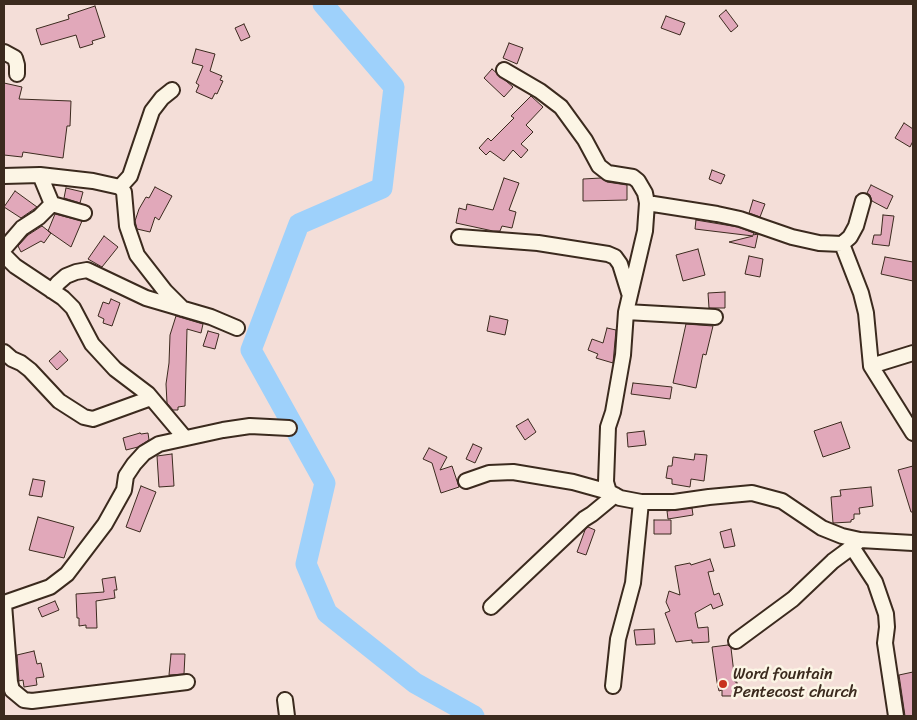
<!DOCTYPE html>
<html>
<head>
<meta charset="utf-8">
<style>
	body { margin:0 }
	#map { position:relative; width:917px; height:720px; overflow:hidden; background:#f4ded8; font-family:Sriracha,sans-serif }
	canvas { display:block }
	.frame { position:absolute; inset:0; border:5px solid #3b2a1e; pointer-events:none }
</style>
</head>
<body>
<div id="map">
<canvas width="917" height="720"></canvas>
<div class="frame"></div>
</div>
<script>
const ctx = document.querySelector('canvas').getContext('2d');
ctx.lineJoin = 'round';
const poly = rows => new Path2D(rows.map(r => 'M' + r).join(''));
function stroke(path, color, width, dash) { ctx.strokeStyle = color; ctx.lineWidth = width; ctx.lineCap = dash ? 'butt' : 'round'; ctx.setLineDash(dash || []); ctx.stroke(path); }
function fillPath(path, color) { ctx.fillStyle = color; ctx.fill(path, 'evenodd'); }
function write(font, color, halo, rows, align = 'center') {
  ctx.font = font + ' Sriracha,sans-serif'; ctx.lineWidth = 5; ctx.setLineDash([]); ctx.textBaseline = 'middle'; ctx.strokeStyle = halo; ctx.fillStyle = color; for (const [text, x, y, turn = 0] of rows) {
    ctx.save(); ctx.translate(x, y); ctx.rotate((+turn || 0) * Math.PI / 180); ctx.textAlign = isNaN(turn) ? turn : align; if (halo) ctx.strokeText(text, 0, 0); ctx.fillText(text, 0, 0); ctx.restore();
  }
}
const river = poly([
	[323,4,394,87,382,188,299,224,251,350,325,483,306,564,327,613,415,683,474,716]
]);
const building = poly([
	[95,6,105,37,92,41,93,44,80,48,76,35,41,45,36,29,69,19,68,15,95,6],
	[726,10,738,26,731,32,719,16,726,10],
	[666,16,685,23,680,35,661,28,666,16],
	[244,24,250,37,241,41,235,28,244,24],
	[509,43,523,48,517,64,503,58,509,43],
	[196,49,215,54,210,71,222,76,220,80,223,81,217,94,215,93,212,99,196,92,199,85,196,83,203,66,192,63,196,49],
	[492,69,513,87,504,97,484,78,492,69],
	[4,83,22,87,19,99,71,101,70,126,67,126,63,158,23,152,22,157,4,155,4,83],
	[531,96,543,107,526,125,533,132,521,144,528,150,521,158,513,150,504,161,490,151,486,155,479,148,488,138,491,141,514,118,511,116,531,96],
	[904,123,913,129,913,141,910,147,895,138,904,123],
	[712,170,725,175,721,184,709,179,712,170],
	[504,178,519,183,509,210,516,212,512,228,502,226,500,231,493,231,456,223,459,208,466,210,467,204,493,210,504,178],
	[601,178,607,182,627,185,627,200,583,201,583,179,601,178],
	[871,185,893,196,887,209,872,201,870,195,867,193,871,185],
	[155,187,172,196,159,220,155,217,150,232,137,229,135,221,139,209,146,197,149,198,155,187],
	[66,188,83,192,80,203,64,198,66,188],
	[15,191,37,207,21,218,4,207,15,191],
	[753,200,765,204,760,217,749,213,753,200],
	[55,214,82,221,71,247,48,231,55,214],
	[883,215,894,216,889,246,872,244,874,235,881,235,883,215],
	[696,220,738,227,754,233,753,235,758,234,755,248,729,242,753,236,695,229,696,220],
	[42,226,51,233,44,243,41,241,21,252,18,246,28,235,42,226],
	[104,236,118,247,102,267,88,259,104,236],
	[698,249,705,275,683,281,676,255,698,249],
	[749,256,763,259,760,277,745,274,749,256],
	[885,257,913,262,913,281,881,274,885,257],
	[725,292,725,308,709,308,708,293,725,292],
	[111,299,120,303,112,326,103,323,104,319,98,316,103,302,109,304,111,299],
	[176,316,203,324,201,333,187,329,185,406,178,407,178,410,173,410,167,403,166,384,169,363,170,335,176,316],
	[490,316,508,320,505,335,487,331,490,316],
	[686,324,713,326,706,355,703,354,696,388,673,383,686,324],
	[607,328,616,330,613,363,596,358,598,354,588,350,592,339,603,343,607,328],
	[208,331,219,334,215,349,203,346,208,331],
	[60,351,68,360,57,370,49,361,60,351],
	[633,383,672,387,670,399,631,394,633,383],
	[528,419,536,432,525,440,516,426,528,419],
	[841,422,850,448,823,457,814,431,841,422],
	[644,431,646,445,628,447,627,433,644,431],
	[140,433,141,434,148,433,149,440,138,447,126,450,123,438,140,433],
	[473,444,482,448,475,463,466,459,473,444],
	[429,448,447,457,440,470,452,466,459,487,441,493,432,463,423,459,429,448],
	[172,454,174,486,159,487,157,456,172,454],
	[695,454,707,455,704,481,691,479,690,487,672,484,672,479,666,478,668,466,672,466,673,457,694,460,695,454],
	[913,466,913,512,911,512,898,470,913,466],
	[33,479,45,481,42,497,29,495,33,479],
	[141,486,156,492,140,532,126,527,141,486],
	[871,487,873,506,859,508,860,514,854,514,854,519,851,520,851,522,833,523,831,497,841,496,840,490,871,487],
	[692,508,693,515,668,519,667,511,692,508],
	[38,517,74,527,64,558,29,550,38,517],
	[654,520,671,520,671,534,654,534,654,520],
	[588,527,595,530,586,555,577,552,585,530,588,527],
	[731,529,735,546,724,548,720,532,731,529],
	[710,559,714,571,708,572,714,595,719,593,723,605,713,609,711,604,695,613,698,628,708,627,709,642,692,643,692,640,676,642,665,613,670,611,666,602,669,591,680,595,675,566,690,563,691,565,710,559],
	[115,577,117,590,114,590,115,598,96,601,97,628,86,628,86,625,79,626,79,618,77,618,76,594,104,592,102,579,115,577],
	[55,601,59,610,42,617,38,608,55,601],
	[654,629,655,644,636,645,634,630,654,629],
	[728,645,731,648,735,682,737,682,737,696,722,696,722,690,719,691,717,682,712,647,728,645],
	[34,651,37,664,41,663,44,677,36,678,37,685,24,687,23,680,19,681,17,655,34,651],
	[171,654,185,654,184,674,169,675,171,654],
	[913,672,913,716,905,716,899,675,913,672]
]);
const street = poly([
	[4,52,15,58,17,65,17,74],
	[504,70,540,91,561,107,585,140,599,166,608,173,633,177,638,181,645,193,647,203,645,231,626,312,623,355,613,412,608,427,606,482,609,492,620,498,641,502,674,502,709,497,752,493,782,501,822,528,842,536,860,540,913,543],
	[40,175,52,204,84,213],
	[4,176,40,175,93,181,120,187,124,192,127,226,137,255,165,291,183,309],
	[120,187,130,176,152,111,162,98,172,90],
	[647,203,717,214,740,219,792,237,819,243,842,244,850,237,856,226,863,201],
	[459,237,538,243,608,254,615,257,620,264,629,293],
	[842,244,861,293,866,313,871,366,913,433],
	[4,249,22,228,39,217,52,204],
	[4,255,15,266,63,298,73,308,92,344,115,369,148,394,185,438],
	[52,291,58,283,66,276,76,272,87,270,146,298,211,317,237,328],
	[626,312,715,317],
	[4,352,12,359,21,363,30,370,59,401,84,417,93,419,151,398],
	[871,366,913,353],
	[466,481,489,473,513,472,573,482,609,492],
	[852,547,875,582,886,614,887,627,885,643,896,716],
	[4,603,50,587,67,574,105,524,124,490,126,476,134,464,144,453,159,444,223,430,250,426,289,428],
	[4,604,10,682,12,690,24,700,32,701,187,682],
	[491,607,584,519,592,514,615,495],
	[736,641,793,599,833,561,852,547,859,541],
	[613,686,618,639,633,583,641,502],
	[285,700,287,716]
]);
const markers = [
	[723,684,5,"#c8321e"]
];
const poiNames = [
	["Word fountain",733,675],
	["Pentecost church",733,693]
];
stroke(river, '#9ed1fb', 21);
fillPath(building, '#e1a8ba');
stroke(building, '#3b2a1e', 1);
stroke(street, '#3b2a1e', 18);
stroke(street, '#fcf5e5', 14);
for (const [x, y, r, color] of markers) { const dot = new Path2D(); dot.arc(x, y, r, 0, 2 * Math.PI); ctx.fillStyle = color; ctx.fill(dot); stroke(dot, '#fcf5e5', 2); }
write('16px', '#3b2a1e', '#fcf5e5', poiNames, 'left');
</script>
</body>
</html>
